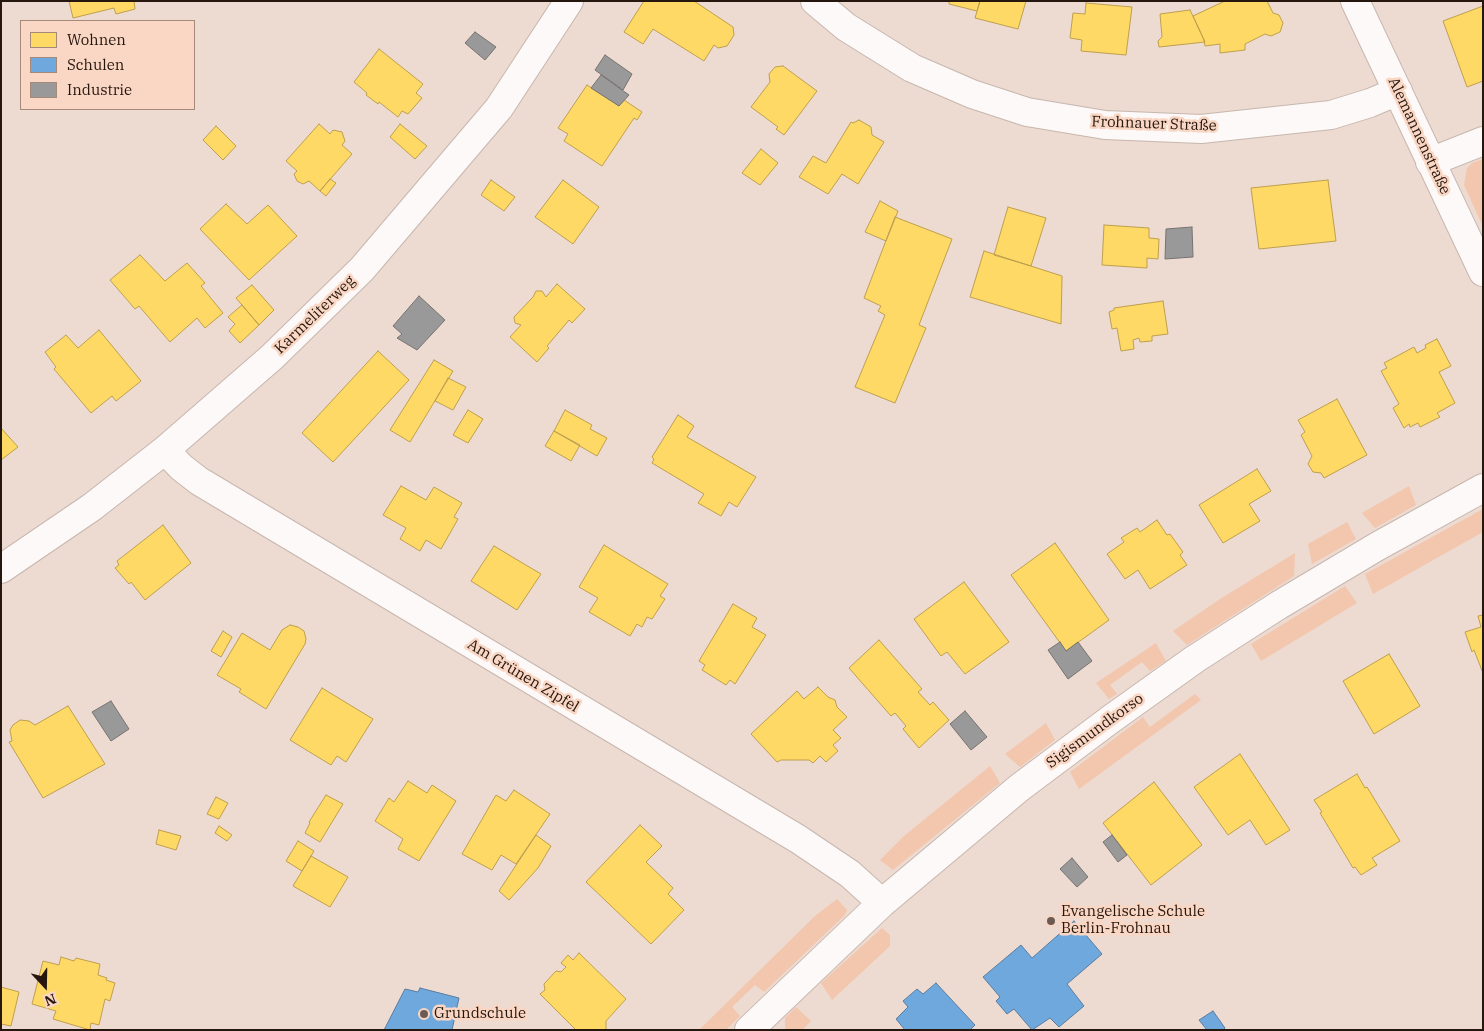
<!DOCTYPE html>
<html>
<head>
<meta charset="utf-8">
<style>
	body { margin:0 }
	#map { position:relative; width:1484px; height:1031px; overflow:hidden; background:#eddad1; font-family:"IBM Plex Serif",serif }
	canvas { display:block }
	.frame { position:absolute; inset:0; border:2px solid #26170e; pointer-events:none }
	.legend { position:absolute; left:20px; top:20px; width:175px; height:90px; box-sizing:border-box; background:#fad7c4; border:1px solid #a58a7b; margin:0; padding:6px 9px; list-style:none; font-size:15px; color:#26170e }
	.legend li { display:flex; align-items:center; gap:10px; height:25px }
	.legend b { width:25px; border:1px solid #a58a7b }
	.north { position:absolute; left:20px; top:961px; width:50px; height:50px; -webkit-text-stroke:4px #fad7c4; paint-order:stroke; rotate:159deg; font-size:14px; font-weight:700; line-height:20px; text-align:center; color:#26170e }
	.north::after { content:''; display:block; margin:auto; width:18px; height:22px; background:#26170e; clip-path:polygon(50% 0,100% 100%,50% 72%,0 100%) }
</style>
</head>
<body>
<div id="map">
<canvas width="1484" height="1031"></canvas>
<div class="frame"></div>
<ul class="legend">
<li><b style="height:14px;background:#ffd966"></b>Wohnen</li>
<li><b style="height:14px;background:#6fa8dc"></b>Schulen</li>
<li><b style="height:14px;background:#999"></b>Industrie</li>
</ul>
<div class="north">N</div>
</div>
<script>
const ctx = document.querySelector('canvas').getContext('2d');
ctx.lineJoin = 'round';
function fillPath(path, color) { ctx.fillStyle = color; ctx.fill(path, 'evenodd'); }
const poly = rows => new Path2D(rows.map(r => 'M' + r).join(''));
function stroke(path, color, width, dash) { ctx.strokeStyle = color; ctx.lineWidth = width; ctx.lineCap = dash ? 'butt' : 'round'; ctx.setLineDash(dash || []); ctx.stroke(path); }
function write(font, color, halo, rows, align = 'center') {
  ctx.font = font + ' "IBM Plex Serif",serif'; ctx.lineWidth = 5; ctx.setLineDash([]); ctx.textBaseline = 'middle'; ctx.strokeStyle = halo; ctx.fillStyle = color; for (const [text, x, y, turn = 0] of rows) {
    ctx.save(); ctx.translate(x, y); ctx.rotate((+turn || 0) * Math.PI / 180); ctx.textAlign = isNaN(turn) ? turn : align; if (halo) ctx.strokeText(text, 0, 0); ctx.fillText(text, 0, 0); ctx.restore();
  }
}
const green = poly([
	[1483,159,1483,227,1464,185,1467,168,1472,163],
	[1409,486,1416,505,1375,528,1362,513],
	[1483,509,1483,532,1373,594,1365,574],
	[1347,522,1356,539,1312,564,1308,544],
	[1295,553,1294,576,1187,645,1173,631,1220,599],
	[1345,586,1357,603,1261,661,1251,644],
	[1156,643,1166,661,1150,671,1142,662,1110,685,1117,694,1109,699,1096,683],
	[1195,694,1201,700,1079,789,1070,772,1143,717,1150,727],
	[1046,723,1055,740,1020,767,1005,754],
	[990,766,1000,783,893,870,880,860,904,836],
	[837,899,847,910,845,915,764,992,755,985,732,1007,740,1016,726,1030,699,1030,815,916],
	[882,928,890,935,890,946,832,1000,821,983],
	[796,1007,811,1021,802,1030,785,1030,785,1018]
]);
const homes = poly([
	[69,1,134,1,135,9,116,14,114,8,73,18,69,1],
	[644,1,694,1,733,27,734,35,727,46,718,48,714,45,704,61,653,29,643,44,624,32,644,1],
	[949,1,980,1,977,11,949,4,949,1],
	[980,1,1026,1,1018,29,975,18,980,1],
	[1225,1,1267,1,1273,13,1279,15,1283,23,1280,32,1271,36,1265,34,1245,44,1245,50,1220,53,1220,44,1205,46,1204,40,1193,16,1225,1],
	[1086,3,1132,7,1126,55,1081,51,1082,40,1070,38,1073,13,1085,14,1086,3],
	[1483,6,1483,81,1467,87,1443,21,1483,6],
	[1190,10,1205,42,1159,47,1158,41,1162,37,1160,14,1190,10],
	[379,49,423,84,416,93,422,98,408,114,402,111,398,117,379,102,378,104,366,95,367,93,354,82,379,49],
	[783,66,817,91,784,135,776,129,778,127,751,107,770,82,769,74,775,67,783,66],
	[587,85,619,106,624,100,642,112,637,120,634,118,602,166,564,141,568,134,558,128,587,85],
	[859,120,871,127,872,135,884,142,858,184,842,174,828,194,799,177,813,156,826,163,851,122,853,123,859,120],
	[319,124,330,134,333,130,342,132,345,141,342,145,352,154,320,191,309,181,303,184,297,181,294,174,297,171,286,161,319,124],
	[400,124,427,146,415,159,390,137,400,124],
	[216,126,236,146,223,160,203,140,216,126],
	[761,149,778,163,760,185,742,173,761,149],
	[330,179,336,183,326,196,320,191,330,179],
	[491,180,515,197,504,211,481,195,491,180],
	[563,180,599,207,573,244,535,217,563,180],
	[1328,180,1336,241,1259,249,1251,188,1328,180],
	[880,201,898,211,886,241,865,232,880,201],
	[226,204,247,224,268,205,297,236,249,280,200,229,226,204],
	[1008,207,1046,218,1031,266,994,255,1008,207],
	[895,217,952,239,919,325,926,328,895,403,855,387,885,315,878,311,881,306,864,298,895,217],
	[1104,225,1149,228,1149,238,1159,239,1158,259,1147,258,1147,268,1102,265,1104,225],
	[984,251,1062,276,1061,324,970,297,984,251],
	[140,255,165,281,187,263,205,283,201,286,223,313,205,328,197,318,170,342,139,306,135,309,110,280,140,255],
	[557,284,585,309,572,323,569,320,547,346,549,348,537,362,510,337,521,325,515,323,514,317,533,297,536,291,542,291,546,297,557,284],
	[252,285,274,310,259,325,236,298,252,285],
	[1163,301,1168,334,1152,336,1152,341,1140,342,1139,338,1133,340,1134,349,1121,351,1117,328,1112,329,1109,312,1114,310,1114,308,1163,301],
	[242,305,259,325,240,343,229,331,235,324,228,317,242,305],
	[99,330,141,381,116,401,112,396,91,413,54,369,56,367,45,352,66,335,78,348,99,330],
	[1437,339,1451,366,1439,372,1455,403,1437,413,1440,417,1420,427,1418,423,1410,427,1409,424,1404,428,1393,408,1399,404,1381,371,1387,368,1384,363,1414,347,1417,353,1426,348,1425,345,1437,339],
	[378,351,409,380,333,462,302,433,378,351],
	[434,360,453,371,410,442,390,430,434,360],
	[448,378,466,387,453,410,435,401,448,378],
	[1337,399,1367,455,1324,478,1321,473,1313,472,1308,464,1312,456,1301,435,1305,432,1298,420,1337,399],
	[468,410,483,419,468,443,453,435,468,410],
	[565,410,592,425,590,429,607,438,597,456,554,431,565,410],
	[678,415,694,426,687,437,756,477,737,507,729,502,721,516,698,503,704,494,652,463,654,459,652,457,678,415],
	[1,428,18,447,1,460,1,428],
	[554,431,580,445,571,461,545,446,554,431],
	[1257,469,1271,491,1249,504,1260,521,1223,543,1199,505,1257,469],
	[401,486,426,500,434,487,462,503,454,517,458,519,441,549,426,540,420,551,400,539,406,528,383,515,401,486],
	[1157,520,1167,535,1170,534,1183,552,1180,555,1187,565,1150,589,1138,570,1125,579,1107,554,1124,542,1121,538,1137,528,1140,532,1157,520],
	[163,525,191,563,145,600,131,582,129,584,115,568,119,565,117,561,163,525],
	[1055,543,1109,620,1066,651,1011,575,1055,543],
	[604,545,668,584,660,596,665,599,652,619,647,617,642,627,637,624,630,636,589,612,598,598,579,587,604,545],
	[494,546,541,574,517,610,471,581,494,546],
	[964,582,1009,642,965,674,947,652,941,656,914,619,964,582],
	[733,604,757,618,752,627,766,635,735,684,730,680,726,685,702,670,705,665,699,661,733,604],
	[1483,615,1483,673,1474,650,1472,652,1465,632,1481,627,1478,616,1483,615],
	[290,625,298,627,304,631,306,639,305,644,266,709,239,692,241,689,217,675,242,633,270,650,282,630,290,625],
	[223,631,232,637,221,657,211,651,223,631],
	[879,640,922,689,918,692,930,705,933,702,949,720,919,748,903,729,906,726,895,713,891,716,849,668,879,640],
	[1389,654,1420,706,1374,734,1343,681,1389,654],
	[818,687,828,697,835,700,837,707,847,717,833,730,841,738,833,745,838,751,826,762,820,756,813,763,809,760,781,760,777,762,751,734,797,691,804,699,818,687],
	[322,688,373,719,346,762,337,756,331,765,290,740,322,688],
	[68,706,105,764,43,798,9,742,12,741,10,730,13,725,20,720,29,721,35,725,68,706],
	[1240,754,1290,830,1266,845,1250,820,1228,835,1194,787,1240,754],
	[1357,774,1365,788,1367,787,1400,841,1372,858,1377,865,1361,875,1355,867,1353,868,1320,813,1322,812,1314,800,1357,774],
	[408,781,427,793,432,785,456,801,419,861,398,849,403,839,375,821,389,798,394,802,408,781],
	[1154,782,1202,845,1151,885,1103,823,1154,782],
	[514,790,550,814,516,864,501,855,492,870,462,854,496,795,506,801,514,790],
	[326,795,343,804,320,842,305,833,310,823,309,822,326,795],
	[216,797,228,803,219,819,207,814,216,797],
	[640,825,662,846,646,862,673,888,668,894,684,910,651,944,586,882,640,825],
	[219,826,232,835,227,841,215,833,219,826],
	[159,830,181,836,176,850,156,844,159,830],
	[536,835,551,846,538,868,509,900,499,891,536,835],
	[298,841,314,851,302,871,286,861,298,841],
	[311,856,348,877,330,907,293,886,311,856],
	[579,953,626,999,606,1021,606,1030,576,1030,540,994,545,990,544,984,556,971,561,972,566,967,561,963,568,955,573,960,579,953],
	[61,957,74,961,76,958,100,964,98,975,107,978,106,980,115,983,110,1001,105,999,99,1025,91,1023,90,1030,53,1019,56,1011,32,1004,43,961,59,965,61,957],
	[1,987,19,992,11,1026,1,1024,1,987]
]);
const schools = poly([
	[1074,921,1102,954,1067,984,1084,1006,1059,1027,1050,1018,1032,1030,1014,1009,1007,1014,996,1001,1000,997,983,977,1021,945,1032,958,1074,921],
	[936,983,975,1025,970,1030,905,1030,896,1019,908,1007,903,1001,917,989,923,994,936,983],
	[420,988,459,998,452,1030,384,1030,405,989,418,992,420,988],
	[1213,1011,1225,1028,1223,1030,1207,1030,1199,1020,1213,1011]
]);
const industry = poly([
	[475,32,496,47,485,60,465,43,475,32],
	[605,55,632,74,623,90,595,70,605,55],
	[601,75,629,95,619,106,591,88,601,75],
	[1192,227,1193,257,1165,259,1166,229,1192,227],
	[419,296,445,320,417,350,397,338,402,334,393,326,419,296],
	[1060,642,1066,651,1078,642,1092,661,1068,679,1048,650,1060,642],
	[111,701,129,729,111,741,92,712,111,701],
	[965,711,987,737,971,750,950,724,965,711],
	[1112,835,1127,855,1118,862,1103,842,1112,835],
	[1072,858,1088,877,1077,887,1060,869,1072,858]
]);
const minor = poly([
	[815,1,846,27,912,68,972,94,1027,112,1105,125,1201,129,1331,115,1370,103,1398,91],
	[1355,1,1483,272],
	[1430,162,1483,141],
	[165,450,181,467,199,481,798,839,850,874,882,903],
	[1,569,92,507,165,450,272,357,362,269,499,108,569,1],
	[749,1030,882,903,1019,788,1111,719,1195,659,1279,605,1378,546,1483,488]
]);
const markers = [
	[1051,921,5,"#6c5b52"],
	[424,1014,5,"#6c5b52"]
];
const streetNames = [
	["Frohnauer Straße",1154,124,2],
	["Alemannenstraße",1419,136,65],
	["Karmeliterweg",315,315,-44],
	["Am Grünen Zipfel",523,676,31],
	["Sigismundkorso",1095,731,-36]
];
const poiNames = [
	["Evangelische Schule",1061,912],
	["Berlin-Frohnau",1061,929],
	["Grundschule",434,1014]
];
fillPath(green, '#f3c6ae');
fillPath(homes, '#ffd966');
stroke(homes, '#be9f4c', 1);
fillPath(schools, '#6fa8dc');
stroke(schools, '#597c9e', 1);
fillPath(industry, '#999');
stroke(industry, '#76726f', 1);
stroke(minor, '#c7b7ae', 30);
stroke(minor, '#fcf9f8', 28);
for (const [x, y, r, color] of markers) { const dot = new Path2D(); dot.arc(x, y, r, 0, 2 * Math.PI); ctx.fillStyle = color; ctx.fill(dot); stroke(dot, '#fad7c4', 2); }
write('15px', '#26170e', '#fad7c4', streetNames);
write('15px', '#26170e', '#fad7c4', poiNames, 'left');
</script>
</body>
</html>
